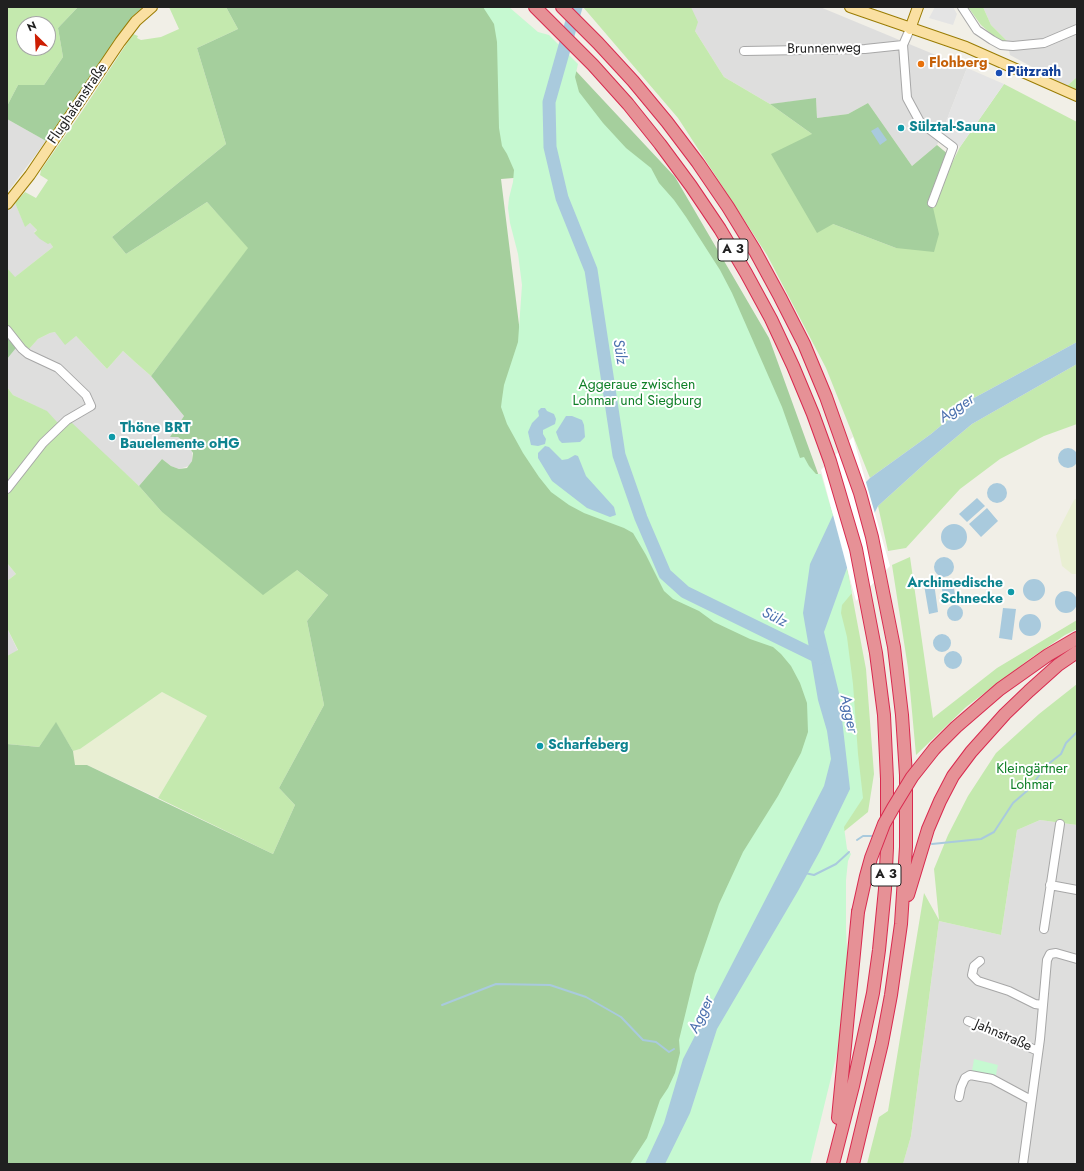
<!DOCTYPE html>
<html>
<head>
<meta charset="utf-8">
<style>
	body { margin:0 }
	#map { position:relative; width:1084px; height:1171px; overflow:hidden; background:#f1efe7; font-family:Jost,sans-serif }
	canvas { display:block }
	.frame { position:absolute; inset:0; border:8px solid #202020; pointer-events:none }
	.north { position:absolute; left:16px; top:16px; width:40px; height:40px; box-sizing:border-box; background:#fff; border:1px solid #a6a6a6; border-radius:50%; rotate:336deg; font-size:11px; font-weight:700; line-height:16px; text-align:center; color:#202020 }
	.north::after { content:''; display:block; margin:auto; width:14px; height:18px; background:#cd1e03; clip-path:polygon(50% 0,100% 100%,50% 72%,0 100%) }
</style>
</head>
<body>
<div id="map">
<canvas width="1084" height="1171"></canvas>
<div class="frame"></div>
<div class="north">N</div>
</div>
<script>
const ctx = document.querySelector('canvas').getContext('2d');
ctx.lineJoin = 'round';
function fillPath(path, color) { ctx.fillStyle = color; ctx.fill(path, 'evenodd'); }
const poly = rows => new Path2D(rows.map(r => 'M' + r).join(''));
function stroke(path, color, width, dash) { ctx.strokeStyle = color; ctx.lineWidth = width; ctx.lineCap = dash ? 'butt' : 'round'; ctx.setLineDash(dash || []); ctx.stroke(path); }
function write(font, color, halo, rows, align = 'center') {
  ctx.font = font + ' Jost,sans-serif'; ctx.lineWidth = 4; ctx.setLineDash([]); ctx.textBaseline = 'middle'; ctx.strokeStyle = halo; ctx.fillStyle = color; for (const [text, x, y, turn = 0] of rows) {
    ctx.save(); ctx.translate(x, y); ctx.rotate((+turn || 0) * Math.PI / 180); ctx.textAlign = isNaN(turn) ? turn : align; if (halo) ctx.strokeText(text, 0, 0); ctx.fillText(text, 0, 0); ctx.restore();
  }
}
const residential = poly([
	[691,7,820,7,967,68,937,145,912,166,868,103,848,114,817,118,816,99,770,104,724,77,695,31],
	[983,7,1077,7,1077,77,1067,86,1010,55,1007,41,991,25],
	[7,119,46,141,7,193],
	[7,201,15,203,25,226,30,223,37,230,34,232,50,243,53,247,14,278,7,268],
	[55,332,76,336,107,369,123,351,135,362,151,376,184,416,170,437,178,437,192,450,192,461,189,466,179,469,171,466,162,459,139,486,122,471,57,423,46,411,13,395,7,387,7,359,16,348,24,354,38,339,50,333],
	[7,563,16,574,7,581],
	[7,628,18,651,7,656],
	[1040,820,1077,825,1077,1164,903,1164,911,1136,939,921,1001,935,1017,830]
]);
const farmland = poly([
	[1077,498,1077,574,1072,574,1062,566,1056,535,1074,500],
	[162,692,207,716,158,798,87,765,74,765,73,751,80,749]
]);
const grass = poly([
	[7,7,78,7,58,28,63,57,44,85,18,85,7,106],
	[24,24,48,24,48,48,24,48],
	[169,7,226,7,238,29,197,48,226,144,112,237,126,254,207,202,249,248,151,376,135,362,123,351,107,369,76,336,65,345,55,332,50,333,38,339,29,349,21,343,7,325,7,268,15,277,53,247,50,243,48,244,40,239,34,233,37,230,30,223,25,227,15,203,25,192,36,198,48,180,40,175,41,170,79,116,133,34,138,36,137,38,141,40,161,37,179,29],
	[583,7,691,7,698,22,695,31,724,77,770,104,812,134,833,224,896,248,932,203,960,147,1004,84,1077,122,1077,342,974,398,931,434,870,478,826,368,767,255,678,118],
	[968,7,983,7,991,25,1007,41,999,41,981,25],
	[1077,77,1077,91,1067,86],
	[1077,364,1077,424,1044,436,1000,459,960,489,906,548,888,551,878,506,930,459,972,424],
	[7,387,13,395,47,411,57,422,72,423,139,486,161,511,297,570,328,595,307,621,324,705,279,788,295,805,273,854,158,798,207,716,162,692,80,749,73,751,56,723,39,747,7,744,7,656,18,650,7,628,7,581,16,574,7,563],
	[910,557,933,718,997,668,1077,620,1077,629,1065,635,1031,658,966,707,916,755,908,668,892,565],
	[847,568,866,669,874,774,868,812,820,851,824,632],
	[1077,684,1077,825,1040,820,1017,830,1001,935,939,921,911,1136,903,1164,867,1164,879,1117,888,1111,924,893,939,920,934,869,948,835,968,796,996,753,1039,714]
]);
const forest = poly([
	[78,7,143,7,133,16,46,141,7,119,7,106,18,85,44,85,63,57,58,28],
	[226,7,502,7,576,71,675,177,769,338,833,515,827,731,645,1164,7,1164,7,744,39,747,56,722,73,751,75,765,87,765,273,854,295,805,279,788,324,705,307,621,328,595,297,570,263,595,161,511,139,486,162,459,171,466,179,469,187,468,192,461,193,453,188,445,178,437,170,437,184,416,151,376,248,248,207,202,126,254,112,237,226,144,197,48,238,29],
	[526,177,522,349,501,179],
	[816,98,817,118,848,114,868,103,912,166,937,145,949,155,932,203,939,234,934,252,896,248,833,224,817,233,771,154,812,134,770,104],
	[7,336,16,348,7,359]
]);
const park = poly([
	[483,7,509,7,538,32,549,35,578,64,575,77,579,92,603,123,626,148,651,168,659,183,674,200,686,217,720,270,732,293,782,407,800,458,804,457,809,466,816,474,821,474,842,546,852,593,842,605,841,613,847,637,853,684,858,754,863,798,844,827,847,849,851,854,848,861,846,880,846,930,849,986,838,1049,810,1164,630,1164,647,1138,660,1100,668,1088,675,1073,680,1053,679,1040,695,974,719,904,743,852,778,796,801,753,808,732,807,703,800,683,791,666,781,654,773,647,750,639,714,622,699,611,673,599,664,591,646,555,633,533,624,528,584,513,569,505,551,492,539,477,523,453,507,424,501,407,502,399,504,385,518,342,522,285,518,254,510,223,508,208,509,198,513,182,514,170,507,154,502,146,499,128,497,42,494,24],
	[974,1059,998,1065,995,1079,972,1071]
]);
const parking = poly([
	[935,7,953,7,957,14,953,25,929,18],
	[967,68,1004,84,960,147,941,134]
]);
const water = poly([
	[878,127,887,140,880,145,871,131],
	[1077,342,1077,364,972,424,930,459,878,506,847,568,824,632,839,693,850,789,820,851,798,891,717,1029,690,1113,665,1164,645,1164,664,1123,683,1059,824,786,831,759,827,731,818,700,803,613,810,564,833,515,870,478,931,434,974,398],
	[541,408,545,408,547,411,554,414,556,419,555,424,543,430,543,434,546,439,545,444,538,446,531,445,528,432,532,423,539,416,538,411],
	[566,416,572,416,582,420,584,425,585,437,580,442,562,443,559,440,556,432],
	[545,446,549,447,562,460,568,459,575,455,578,456,586,476,614,507,616,515,610,517,587,508,552,481,538,458,538,453],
	'1058 458a10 10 0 1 1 20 0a10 10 0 1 1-20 0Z',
	'987 493a10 10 0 1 1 20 0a10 10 0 1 1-20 0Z',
	[977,498,985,506,967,522,959,514],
	[987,508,998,521,981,537,969,524],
	'941 537a13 13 0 1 1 26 0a13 13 0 1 1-26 0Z',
	'934 567a10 10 0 1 1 20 0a10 10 0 1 1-20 0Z',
	'1023 590a11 11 0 1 1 22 0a11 11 0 1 1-22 0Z',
	[953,581,956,602,944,604,941,582],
	[934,583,938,612,929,614,924,585],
	'1055 602a11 11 0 1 1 22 0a11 11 0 1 1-22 0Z',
	'947 613a8 8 0 1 1 16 0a8 8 0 1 1-16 0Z',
	[1003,608,1016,609,1012,640,999,638],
	'1019 625a11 11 0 1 1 22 0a11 11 0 1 1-22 0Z',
	'933 643a9 9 0 1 1 18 0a9 9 0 1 1-18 0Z',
	'944 660a9 9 0 1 1 18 0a9 9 0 1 1-18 0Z'
]);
const pier = poly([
	[853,437,890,566,856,601,821,470]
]);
const stream = poly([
	[857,840,863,836,872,836],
	[932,844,981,839,994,832,1013,803,1028,790,1047,765,1061,754,1066,743,1077,732],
	[805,873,814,875,836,864,849,852],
	[442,1005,496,984,550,985,586,997,621,1017,643,1040,656,1042,669,1052,674,1049]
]);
const river = poly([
	[576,7,549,102,550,147,562,198,591,270,619,455,641,518,665,574,685,592,820,658]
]);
const minor = poly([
	[962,7,977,30,992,40,1001,45,1013,46,1044,43,1077,29],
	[910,29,903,45,907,98,920,122,953,147,932,203],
	[744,51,865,49,903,45],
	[7,330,22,349,28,354,58,368,86,395,91,406,67,420,43,443,7,489],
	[1050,885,1077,890],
	[1044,929,1060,824],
	[980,961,974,966,972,975,978,981,1009,991,1035,1004,1042,1005],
	[968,1021,1038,1051],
	[959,1097,961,1087,965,1078,970,1075,992,1079,1031,1100],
	[1023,1164,1040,1039,1047,960,1050,954,1056,953,1077,959]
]);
const major = poly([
	[850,7,966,47,1077,96],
	[910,29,918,7],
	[7,204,30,175,120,42,136,21,152,7]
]);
const highway = poly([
	[535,7,593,65,628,104,660,144,691,186,720,229,746,273,771,319,793,366,813,414,830,461,856,549,876,653,884,715,887,779,887,848,885,889,879,950,873,993,853,1086,833,1164],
	[562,7,598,43,633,81,667,122,698,163,728,207,755,251,780,297,804,344,826,397,860,493,872,537,894,647,902,715,906,775,906,847,901,924,891,995,882,1043,853,1164],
	[935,748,956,727,1000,689,1048,655,1077,638],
	[908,895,928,829,940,801,953,776,971,752,1005,714,1029,691,1058,665,1077,652],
	[838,1118,858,912]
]);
const highwayBridge = poly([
	[858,912,866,876,871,858,884,824,893,808,912,777,935,748]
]);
const markers = [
	[921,64,4,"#e8710a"],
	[999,73,4,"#1a4fb4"],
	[901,128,4,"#0f9aa8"],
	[112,437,4,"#0f9aa8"],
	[1011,592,4,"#0f9aa8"],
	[540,746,4,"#0f9aa8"]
];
const shields = [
	[733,250,30],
	[886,875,30]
];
const shieldNames = [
	["A 3",733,250],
	["A 3",886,875]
];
const streetNames = [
	["Brunnenweg",824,49,-1],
	["Flughafenstraße",78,104,-56],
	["Jahnstraße",1003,1036,23]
];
const foodNames = [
	["Flohberg",929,64]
];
const transitNames = [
	["Pützrath",1007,73]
];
const cultureNames = [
	["Sülztal-Sauna",909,128],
	["Thöne BRT",120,429],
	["Bauelemente oHG",120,445],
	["Archimedische",1003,584,"right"],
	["Schnecke",1003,600,"right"],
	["Scharfeberg",548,746]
];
const parkNames = [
	["Aggeraue zwischen",637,386],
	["Lohmar und Siegburg",637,402],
	["Kleingärtner",1032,770],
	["Lohmar",1032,786]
];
const waterNames = [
	["Sülz",619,352,81],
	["Agger",957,409,-34],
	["Sülz",774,618,26],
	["Agger",848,714,78],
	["Agger",702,1015,-65]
];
fillPath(residential, '#dededd');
fillPath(farmland, '#e9efd3');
fillPath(grass, '#c4e9ae');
fillPath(forest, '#a5cf9d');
fillPath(park, '#c6f9d1');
fillPath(parking, '#e4e4e4');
fillPath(water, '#a9cadd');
fillPath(pier, '#fff');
stroke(stream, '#a9cadd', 2);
stroke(river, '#a9cadd', 13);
stroke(minor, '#a7a7a7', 10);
stroke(major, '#9a7c03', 12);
stroke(highway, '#d92a4f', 14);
stroke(minor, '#fff', 8);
stroke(major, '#fae0a2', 10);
stroke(highway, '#e69196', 12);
stroke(highwayBridge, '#d92a4f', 14, []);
stroke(highwayBridge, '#e69196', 12);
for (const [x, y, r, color] of markers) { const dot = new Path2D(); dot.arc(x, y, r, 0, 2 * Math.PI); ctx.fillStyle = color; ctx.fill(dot); stroke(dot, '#fff', 1.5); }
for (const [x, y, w] of shields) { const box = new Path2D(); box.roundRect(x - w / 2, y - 11, w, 22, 3); ctx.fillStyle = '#fff'; ctx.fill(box); stroke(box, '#202020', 1); }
write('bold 13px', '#202020', null, shieldNames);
write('14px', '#202020', '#fff', streetNames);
write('bold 14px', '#c56008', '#fff', foodNames, 'left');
write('bold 14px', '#164399', '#fff', transitNames, 'left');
write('bold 14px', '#0d838f', '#fff', cultureNames, 'left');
write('14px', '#0e7f26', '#fff', parkNames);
write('italic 15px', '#4d72af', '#fff', waterNames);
</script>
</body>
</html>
